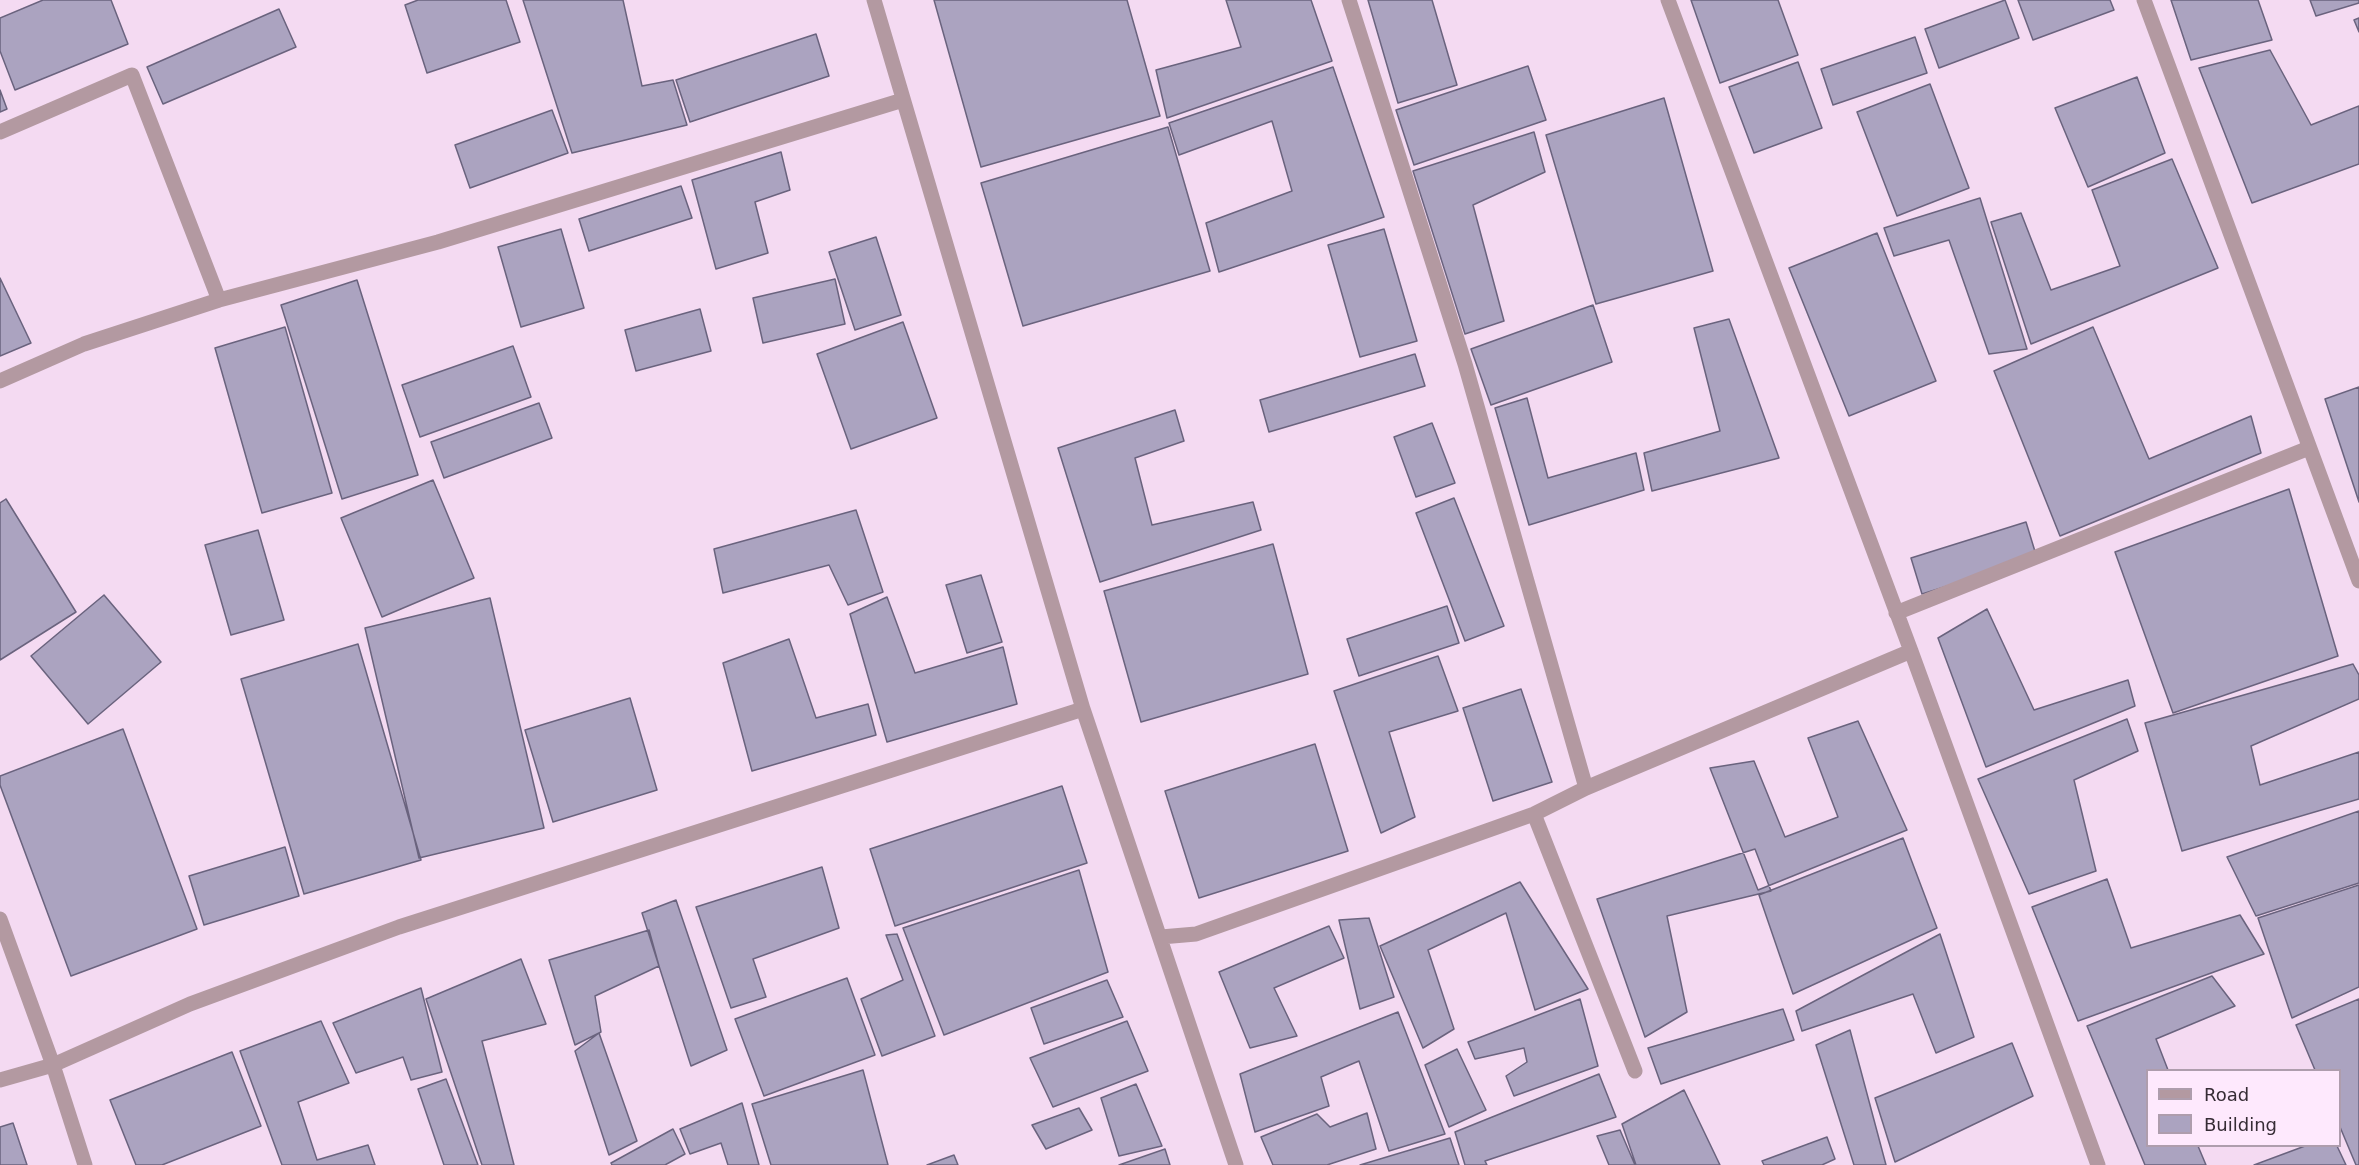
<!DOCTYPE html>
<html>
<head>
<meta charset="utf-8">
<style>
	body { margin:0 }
	#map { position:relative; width:2359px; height:1165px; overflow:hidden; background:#f4daf2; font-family:"DejaVu Sans",sans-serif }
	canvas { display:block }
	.legend { position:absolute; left:2146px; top:1069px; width:195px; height:78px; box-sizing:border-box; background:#fee9fd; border:2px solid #ae9dad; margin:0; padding:8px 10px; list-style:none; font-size:18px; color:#362c35 }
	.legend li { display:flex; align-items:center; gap:12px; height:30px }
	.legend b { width:30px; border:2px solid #ae9dad }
</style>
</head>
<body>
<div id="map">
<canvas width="2359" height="1165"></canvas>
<ul class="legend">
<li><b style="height:8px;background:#b399a1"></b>Road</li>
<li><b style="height:16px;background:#aba3c0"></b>Building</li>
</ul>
</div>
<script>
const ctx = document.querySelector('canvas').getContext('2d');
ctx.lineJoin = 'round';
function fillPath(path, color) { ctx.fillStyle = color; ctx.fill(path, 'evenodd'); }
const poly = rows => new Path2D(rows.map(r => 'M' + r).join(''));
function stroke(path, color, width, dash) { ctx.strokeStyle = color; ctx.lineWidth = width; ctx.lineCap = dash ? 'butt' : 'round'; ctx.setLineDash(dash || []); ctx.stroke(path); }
const building = poly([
	[43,0,111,0,128,44,15,90,0,51,0,18,43,0],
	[418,0,506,0,520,42,427,73,405,5,418,0],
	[523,0,623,0,642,86,673,80,687,125,572,153,523,0],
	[934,0,1127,0,1160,116,981,167,934,0],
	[1226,0,1311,0,1332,61,1167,118,1156,70,1241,47,1226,0],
	[1368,0,1432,0,1457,85,1398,103,1368,0],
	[1691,0,1778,0,1798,55,1720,83,1691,0],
	[2005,0,2019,38,1939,68,1925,29,2005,0],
	[2018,0,2110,0,2114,10,2033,40,2018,0],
	[2171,0,2258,0,2272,40,2191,60,2171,0],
	[2310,0,2359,0,2359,3,2316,16,2310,0],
	[279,9,296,47,163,104,147,67,279,9],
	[2359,18,2359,32,2354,20,2359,18],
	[816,34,829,76,690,122,676,80,816,34],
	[1915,37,1927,73,1833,105,1821,69,1915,37],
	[2270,50,2311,125,2359,106,2359,164,2252,203,2199,68,2270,50],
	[1798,62,1822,128,1754,153,1729,87,1798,62],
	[1528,66,1546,120,1414,165,1396,110,1528,66],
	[1333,67,1384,217,1219,272,1206,223,1292,191,1272,121,1179,155,1169,123,1333,67],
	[2137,77,2165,153,2088,187,2055,108,2137,77],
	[1930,84,1969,188,1897,216,1857,112,1930,84],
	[0,90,7,109,0,112,0,90],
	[1664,98,1713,271,1596,304,1546,135,1664,98],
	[552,110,568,153,470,188,455,145,552,110],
	[1168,127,1210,271,1023,326,981,183,1168,127],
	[1534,132,1545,172,1473,205,1504,321,1465,334,1413,171,1534,132],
	[781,152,790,190,755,202,768,253,716,269,692,180,781,152],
	[2172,159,2218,268,2031,344,1991,222,2021,213,2051,290,2120,266,2092,190,2172,159],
	[681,186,692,218,589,251,579,219,681,186],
	[1980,198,2027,349,1989,354,1949,240,1894,256,1884,228,1980,198],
	[561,229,584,308,521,327,498,247,561,229],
	[1384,229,1417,341,1360,357,1328,245,1384,229],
	[1877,233,1936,381,1849,416,1789,268,1877,233],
	[876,237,901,315,855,330,829,252,876,237],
	[0,278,31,343,0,356,0,278],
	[835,279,845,324,763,343,753,298,835,279],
	[357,280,418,475,342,499,281,305,357,280],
	[1593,305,1612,362,1491,405,1471,349,1593,305],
	[700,309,711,351,636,371,625,330,700,309],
	[1729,319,1779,458,1652,491,1644,453,1720,431,1694,328,1729,319],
	[903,322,937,418,851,449,817,354,903,322],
	[285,327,332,493,262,513,215,348,285,327],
	[2093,327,2149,459,2251,416,2261,453,2060,536,1994,371,2093,327],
	[513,346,531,397,420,437,402,385,513,346],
	[1415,354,1425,386,1269,432,1260,400,1415,354],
	[2359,387,2359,502,2325,399,2359,387],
	[1527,398,1548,478,1636,453,1644,490,1529,525,1495,408,1527,398],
	[539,403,552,438,444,478,431,442,539,403],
	[1175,410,1184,441,1135,458,1152,525,1253,502,1261,530,1100,582,1058,448,1175,410],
	[1432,423,1455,483,1416,497,1394,437,1432,423],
	[433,480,474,578,382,617,341,518,433,480],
	[2289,489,2338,656,2173,713,2115,552,2289,489],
	[1454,498,1504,626,1465,641,1416,513,1454,498],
	[6,499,76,612,0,660,0,503,6,499],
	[856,510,883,592,848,605,829,565,723,593,714,549,856,510],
	[2026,522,2037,558,1922,594,1911,558,2026,522],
	[258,530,284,620,231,635,205,545,258,530],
	[1273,544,1308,674,1141,722,1104,591,1273,544],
	[981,575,1002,642,967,653,946,585,981,575],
	[104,595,161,662,88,724,31,656,104,595],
	[887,597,915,673,1003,647,1017,704,887,742,850,614,887,597],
	[490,598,544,828,419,858,365,628,490,598],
	[1447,606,1459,643,1359,676,1347,639,1447,606],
	[1987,609,2034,710,2128,680,2135,706,1986,767,1938,638,1987,609],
	[789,639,816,718,868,704,876,735,752,771,723,663,789,639],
	[358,644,421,860,304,894,241,679,358,644],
	[1438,656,1458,711,1389,732,1415,817,1381,833,1334,691,1438,656],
	[2353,664,2359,675,2359,699,2251,746,2260,785,2359,752,2359,799,2182,851,2145,723,2353,664],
	[1521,689,1552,782,1493,801,1463,708,1521,689],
	[630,698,657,790,553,822,525,730,630,698],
	[2127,719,2138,751,2074,780,2096,871,2029,894,1978,779,2127,719],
	[1858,721,1907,830,1758,890,1710,768,1754,761,1785,837,1838,817,1808,738,1858,721],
	[123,729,197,929,71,976,0,785,0,776,123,729],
	[1315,744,1348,851,1199,898,1165,791,1315,744],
	[1062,786,1087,863,895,926,870,849,1062,786],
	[2359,811,2359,883,2256,916,2227,857,2359,811],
	[1903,838,1937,928,1793,994,1759,895,1903,838],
	[285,847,299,896,204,925,189,876,285,847],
	[1755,849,1771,891,1667,916,1687,1012,1645,1037,1597,899,1755,849],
	[822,867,839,928,753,959,766,997,731,1008,696,907,822,867],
	[1079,870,1108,972,944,1035,903,928,1079,870],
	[2107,879,2131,948,2240,915,2264,954,2078,1021,2032,907,2107,879],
	[1520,882,1588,989,1535,1010,1506,913,1428,950,1454,1029,1423,1048,1380,946,1520,882],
	[2359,885,2359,987,2292,1018,2258,918,2359,885],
	[676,900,727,1050,691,1066,642,913,676,900],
	[1369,918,1394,997,1360,1009,1339,920,1369,918],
	[1329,926,1344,958,1274,988,1297,1036,1250,1048,1219,972,1329,926],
	[649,930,659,966,595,996,601,1032,575,1045,549,960,649,930],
	[897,934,935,1036,882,1056,861,999,903,980,886,935,897,934],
	[1940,934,1974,1037,1936,1053,1913,994,1802,1031,1796,1011,1940,934],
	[521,959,546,1024,482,1041,514,1165,482,1165,426,999,521,959],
	[2212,976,2235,1006,2156,1039,2168,1070,2148,1070,2148,1146,2198,1146,2206,1165,2145,1165,2087,1026,2212,976],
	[847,978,875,1055,764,1096,735,1019,847,978],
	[1107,980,1123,1017,1044,1044,1031,1008,1107,980],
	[421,988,442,1072,411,1080,403,1057,356,1073,333,1023,421,988],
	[1580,999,1598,1066,1514,1096,1506,1076,1527,1062,1524,1048,1475,1059,1468,1042,1580,999],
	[2359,999,2359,1165,2356,1165,2340,1127,2340,1070,2315,1070,2296,1025,2359,999],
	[1783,1009,1794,1040,1661,1084,1648,1048,1783,1009],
	[1398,1012,1445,1134,1389,1151,1359,1061,1321,1077,1329,1106,1255,1132,1240,1074,1398,1012],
	[321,1021,349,1083,298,1102,317,1160,368,1145,375,1165,282,1165,240,1051,321,1021],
	[1127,1021,1148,1071,1053,1107,1030,1058,1127,1021],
	[1850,1030,1886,1165,1854,1165,1816,1045,1850,1030],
	[599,1033,637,1141,609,1155,575,1051,599,1033],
	[2012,1043,2033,1096,1895,1162,1875,1098,2012,1043],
	[1457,1049,1486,1110,1449,1127,1425,1065,1457,1049],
	[232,1052,261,1126,162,1165,136,1165,110,1100,232,1052],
	[863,1070,888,1165,771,1165,752,1104,863,1070],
	[1599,1074,1616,1117,1485,1161,1487,1165,1465,1165,1455,1132,1599,1074],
	[446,1079,478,1165,444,1165,418,1089,446,1079],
	[1136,1084,1162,1146,1119,1156,1101,1098,1136,1084],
	[1684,1090,1720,1165,1636,1165,1622,1124,1684,1090],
	[742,1103,759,1165,728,1165,721,1143,690,1154,680,1129,742,1103],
	[1079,1108,1092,1130,1046,1149,1032,1125,1079,1108],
	[1367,1113,1376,1149,1327,1165,1273,1165,1261,1137,1317,1114,1330,1127,1367,1113],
	[13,1123,27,1165,0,1165,0,1127,13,1123],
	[673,1129,685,1154,665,1165,612,1165,611,1163,673,1129],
	[1620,1130,1635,1165,1609,1165,1597,1136,1620,1130],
	[1827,1137,1835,1159,1822,1165,1764,1165,1762,1161,1827,1137],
	[1450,1138,1459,1165,1360,1165,1450,1138],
	[2305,1146,2337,1146,2346,1165,2254,1165,2305,1146],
	[1165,1149,1170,1165,1119,1165,1165,1149],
	[954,1155,958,1165,927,1165,954,1155]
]);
const street = poly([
	[874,0,1083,709],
	[1349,0,1465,364,1586,788],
	[1668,0,1911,651,2098,1165],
	[2144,0,2359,581],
	[0,132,132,75,219,300],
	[0,381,84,344,219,300,438,242,903,100],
	[1896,613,2309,448],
	[1534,814,1635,1071],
	[0,919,53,1065,85,1165],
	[1161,937,1196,934,1534,814,1586,788,1911,651],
	[0,1080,53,1065,190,1004,399,927,1083,709,1236,1165]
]);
fillPath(building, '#aba3c0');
stroke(building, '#6a637e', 1.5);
stroke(street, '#b399a1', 15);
</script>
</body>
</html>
